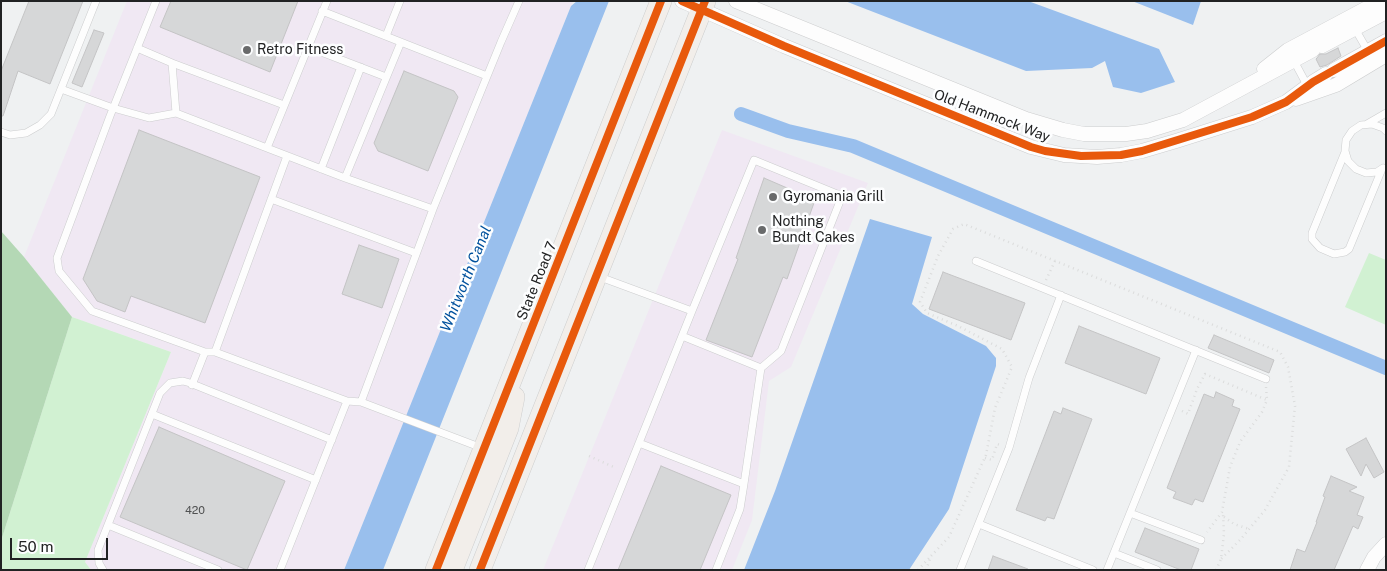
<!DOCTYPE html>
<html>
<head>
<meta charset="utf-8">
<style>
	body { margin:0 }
	#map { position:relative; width:1387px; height:571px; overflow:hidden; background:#eff1f2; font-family:"Public Sans",sans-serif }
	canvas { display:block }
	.frame { position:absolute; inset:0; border:2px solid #212223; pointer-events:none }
	.scale { position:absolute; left:10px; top:538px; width:98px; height:22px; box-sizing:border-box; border:2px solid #212223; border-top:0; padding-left:6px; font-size:15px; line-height:18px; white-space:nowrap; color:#212223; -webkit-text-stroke:4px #fdfeff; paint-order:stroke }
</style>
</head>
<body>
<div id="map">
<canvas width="1387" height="571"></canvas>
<div class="frame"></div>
<div class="scale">50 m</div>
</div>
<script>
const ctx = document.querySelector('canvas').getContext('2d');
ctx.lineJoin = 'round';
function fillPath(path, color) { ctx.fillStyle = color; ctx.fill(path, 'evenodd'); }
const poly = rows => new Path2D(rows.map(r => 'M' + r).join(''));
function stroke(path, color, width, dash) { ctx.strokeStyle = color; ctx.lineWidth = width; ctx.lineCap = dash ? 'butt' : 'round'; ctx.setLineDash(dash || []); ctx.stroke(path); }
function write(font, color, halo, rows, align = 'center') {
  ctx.font = font + ' "Public Sans",sans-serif'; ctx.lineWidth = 5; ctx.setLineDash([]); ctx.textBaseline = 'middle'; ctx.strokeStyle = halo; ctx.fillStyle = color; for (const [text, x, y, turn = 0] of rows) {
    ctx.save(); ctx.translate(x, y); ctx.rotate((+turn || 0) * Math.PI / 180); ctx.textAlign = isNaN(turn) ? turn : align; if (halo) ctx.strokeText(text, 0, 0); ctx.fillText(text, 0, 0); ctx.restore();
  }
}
const commercial = poly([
	[127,1,573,1,344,570,91,570,85,562,171,352,72,317,24,257],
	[722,130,868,183,791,367,769,381,752,520,732,570,543,570]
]);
const green = poly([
	[1369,253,1386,260,1386,325,1345,307],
	[72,317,171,352,85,562,91,570,1,570,1,541]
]);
const forest = poly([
	[1,231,24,257,72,317,1,541]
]);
const water = poly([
	[577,1,609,1,383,570,344,570,571,6],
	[845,1,1028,1,1159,49,1175,82,1141,93,1113,87,1105,61,1092,68,1026,71],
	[1132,1,1201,1,1193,25],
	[870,219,932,237,912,304,923,314,986,346,996,358,996,366,949,509,909,570,744,570,775,491]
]);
const canal = poly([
	[741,114,788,131,853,146,1386,368]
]);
const building = poly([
	[29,1,83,1,50,84,18,71,3,116,1,116,1,71,29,1],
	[171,1,298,1,270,72,160,27,171,1],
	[94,30,104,33,82,87,72,83,94,30],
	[1338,48,1341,56,1327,65,1320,67,1316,59,1317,58,1320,54,1326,54,1338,48],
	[404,71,454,91,458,97,428,171,378,151,374,143,404,71],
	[139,130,260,177,205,323,131,296,125,312,97,301,83,279,139,130],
	[764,178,815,200,787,279,783,277,752,357,706,340,738,259,736,258,764,178],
	[359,245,399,259,382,308,342,294,359,245],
	[943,272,1025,303,1011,340,929,309,943,272],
	[1079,326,1160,358,1146,394,1065,363,1079,326],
	[1214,335,1274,360,1269,373,1208,348,1214,335],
	[1216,392,1234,400,1232,406,1240,409,1203,502,1195,499,1192,505,1173,498,1176,492,1167,488,1204,394,1214,398,1216,392],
	[1063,408,1092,419,1054,519,1047,517,1045,521,1016,510,1054,411,1061,414,1063,408],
	[159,427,285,481,247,570,120,517,159,427],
	[1366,438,1384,472,1374,478,1366,464,1361,476,1346,449,1366,438],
	[661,466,731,495,700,570,618,570,661,466],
	[1331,476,1357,487,1349,491,1364,497,1357,515,1363,517,1358,529,1353,526,1334,570,1290,570,1297,549,1305,552,1317,522,1316,522,1325,497,1323,496,1331,476],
	[1145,528,1199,549,1191,570,1181,570,1135,552,1145,528],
	[993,556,1028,569,1028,570,988,570,993,556]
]);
const path = poly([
	[1046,280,1055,261],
	[1266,387,1267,400],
	[1182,411,1188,414,1197,389,1205,374,1267,400,1262,412,1240,442,1230,467,1222,512,1207,532],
	[589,456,616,468],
	[985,458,992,460,997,444,1000,445],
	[1224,517,1234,524,1249,529],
	[918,570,930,557],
	[926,570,931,556,949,537,986,455,995,408,1012,367,1002,349,958,326,927,313,920,302,938,256,953,229,964,224,1280,352,1288,367,1295,406,1289,467,1265,510,1240,540,1221,559],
	[1216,570,1221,559,1224,534,1223,513]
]);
const lane = poly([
	[156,1,110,116,57,258,59,271,92,311,205,352,215,352,347,401,361,402,482,448],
	[322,11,487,76],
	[1354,27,1369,53],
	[386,36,400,1],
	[308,47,386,77],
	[137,48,172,63,176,113],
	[1293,59,1308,87],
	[172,63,284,105],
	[61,89,113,108,149,118,176,113,345,178,433,209],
	[1367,124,1386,113],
	[1,132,10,135,26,133,40,125,51,114,96,1],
	[267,148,327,1],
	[1345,152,1312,233,1312,239,1320,248,1334,254,1345,252,1349,249,1382,169],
	[1383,168,1377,172,1366,173,1356,169,1348,161,1345,151,1346,140,1352,131,1361,125,1372,124,1383,128,1386,131],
	[321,169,361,67],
	[345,178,401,42],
	[271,199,416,253],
	[976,261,1266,379],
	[682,336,761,368],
	[215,352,287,156],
	[192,385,205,352],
	[361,402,433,209,501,42,519,1],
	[152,414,316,480],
	[639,443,744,484,761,368,781,351,842,196,754,160,692,311],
	[1130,513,1201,540],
	[979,524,1093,570],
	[108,525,218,570],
	[1114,553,1157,570],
	[103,570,99,563,98,550,160,393,170,383,183,381,190,383,332,440],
	[280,570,347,401],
	[588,570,692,311,600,277],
	[716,570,740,509,744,484],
	[960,570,1009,448,1029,378,1061,295],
	[1107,570,1196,350]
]);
const street = poly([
	[682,1,784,46,1031,147,1064,155,1097,157,1121,155,1142,151,1176,141,1252,117,1286,102,1313,82,1326,74],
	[736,1,1026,119,1063,130,1084,134,1126,134,1147,131,1183,120,1313,50],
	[1322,46,1386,12],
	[1264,69,1288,50,1365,9,1386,5],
	[1334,70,1386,41],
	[1296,99,1336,85,1386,55],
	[1367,570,1374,557,1386,544]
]);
const primary = poly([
	[436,570,661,1],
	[452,570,508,428,514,397],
	[480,570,705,1]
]);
const cycleway = poly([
	[682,1,784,46,1031,147,1045,151,1081,156,1121,155,1142,151,1252,117,1286,102,1313,82,1386,41],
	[436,570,661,1],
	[480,570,705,1]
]);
const markers = [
	[247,50,5,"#696a6b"],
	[773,197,5,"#696a6b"],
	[762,230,5,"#696a6b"]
];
const numberNames = [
	["420",195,511]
];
const poiNames = [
	["Retro Fitness",257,50],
	["Gyromania Grill",783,197],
	["Nothing",772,222],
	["Bundt Cakes",772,238]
];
const streetNames = [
	["Old Hammock Way",992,116,21],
	["State Road 7",537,281,-68]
];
const waterNames = [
	["Whitworth Canal",466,279,-68]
];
fillPath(commercial, '#f0e8f3');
fillPath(green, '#d1f1d2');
fillPath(forest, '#b4d8b5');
fillPath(water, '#99bfed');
stroke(canal, '#99bfed', 14);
fillPath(building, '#d6d7d8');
stroke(building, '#c4c4c5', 1);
stroke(lane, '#cccdce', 8);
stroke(street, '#cccdce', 15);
stroke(primary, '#cdcece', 22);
stroke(path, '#dbdcdc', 2.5, [1, 4]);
stroke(lane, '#fdfdfd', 7);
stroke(street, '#fdfdfd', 14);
stroke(primary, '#f2eeea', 21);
stroke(cycleway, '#e8590c', 8);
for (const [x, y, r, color] of markers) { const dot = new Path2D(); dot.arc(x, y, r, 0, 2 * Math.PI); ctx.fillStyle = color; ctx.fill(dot); stroke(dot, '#fdfeff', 2); }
write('11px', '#505152', null, numberNames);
write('14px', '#212223', '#fdfeff', poiNames, 'left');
write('14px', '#212223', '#fdfeff', streetNames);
write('italic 15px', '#00519d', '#fdfeff', waterNames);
</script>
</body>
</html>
